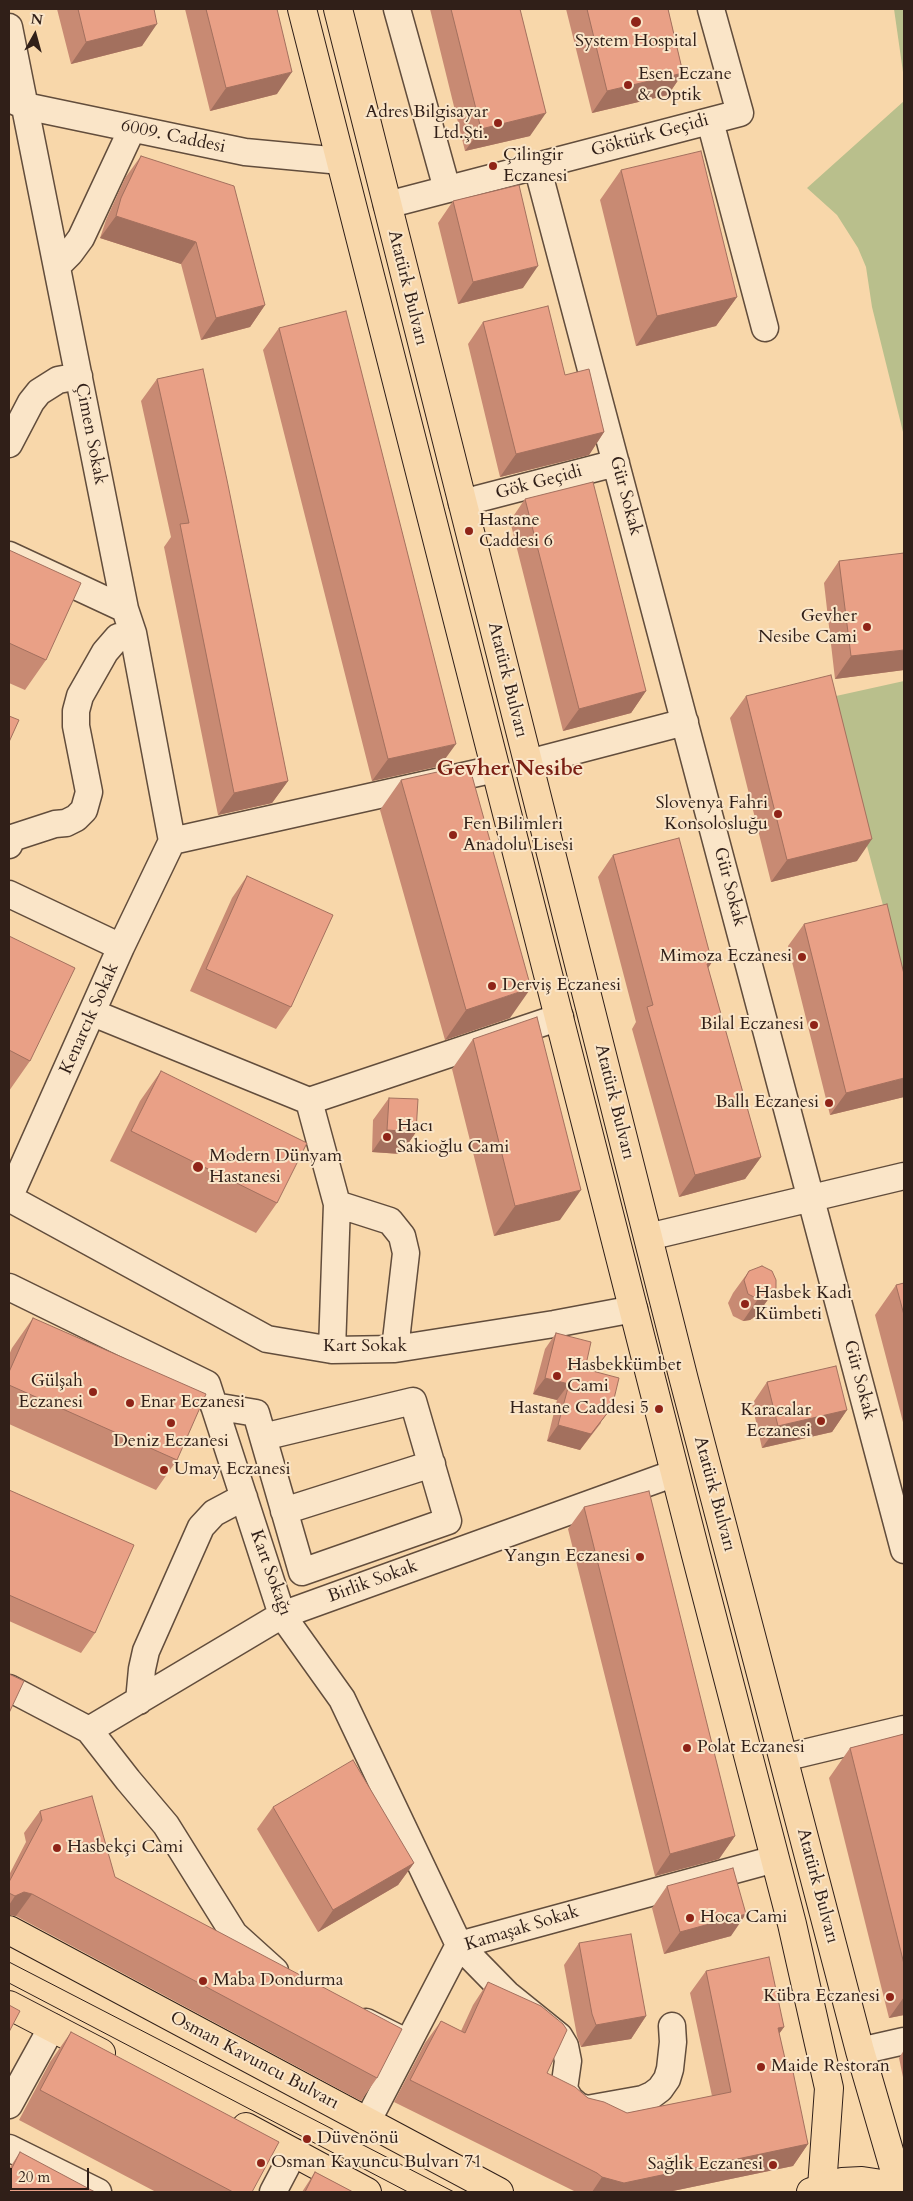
<!DOCTYPE html>
<html>
<head>
<meta charset="utf-8">
<style>
	body { margin:0 }
	#map { position:relative; width:913px; height:2201px; overflow:hidden; background:#f8d7aa; font-family:Cardo,serif }
	canvas { display:block }
	.frame { position:absolute; inset:0; border:10px solid #301f18; pointer-events:none }
	.north { position:absolute; left:10px; top:10px; width:50px; height:50px; -webkit-text-stroke:4px #fae5c8; paint-order:stroke; rotate:7deg; font-size:14px; font-weight:700; line-height:20px; text-align:center; color:#301f18 }
	.north::after { content:''; display:block; margin:auto; width:18px; height:22px; background:#301f18; clip-path:polygon(50% 0,100% 100%,50% 72%,0 100%) }
	.scale { position:absolute; left:10px; top:2168px; width:79px; height:22px; box-sizing:border-box; border:2px solid #301f18; border-top:0; padding-left:6px; font-size:15px; line-height:18px; white-space:nowrap; color:#301f18; -webkit-text-stroke:4px #fae5c8; paint-order:stroke }
</style>
</head>
<body>
<div id="map">
<canvas width="913" height="2201"></canvas>
<div class="frame"></div>
<div class="north">N</div>
<div class="scale">20 m</div>
</div>
<script>
const ctx = document.querySelector('canvas').getContext('2d');
ctx.lineJoin = 'round';
function fillPath(path, color) { ctx.fillStyle = color; ctx.fill(path, 'evenodd'); }
const poly = rows => new Path2D(rows.map(r => 'M' + r).join(''));
function stroke(path, color, width, dash) { ctx.strokeStyle = color; ctx.lineWidth = width; ctx.lineCap = dash ? 'butt' : 'round'; ctx.setLineDash(dash || []); ctx.stroke(path); }
function write(font, color, halo, rows, align = 'center') {
  ctx.font = font + ' Cardo,serif'; ctx.lineWidth = 4; ctx.setLineDash([]); ctx.textBaseline = 'middle'; ctx.strokeStyle = halo; ctx.fillStyle = color; for (const [text, x, y, turn = 0] of rows) {
    ctx.save(); ctx.translate(x, y); ctx.rotate((+turn || 0) * Math.PI / 180); ctx.textAlign = isNaN(turn) ? turn : align; if (halo) ctx.strokeText(text, 0, 0); ctx.fillText(text, 0, 0); ctx.restore();
  }
}
const green = poly([
	[894,9,904,9,904,79],
	[904,101,904,436,872,307,866,267,858,248,837,215,807,188],
	[904,681,904,983,827,698]
]);
const minor = poly([
	[397,9,447,189],
	[9,27,125,609,133,633,172,841],
	[12,100,25,106,245,152,341,161],
	[710,121,765,328],
	[537,166,904,1550],
	[387,205,740,113,711,9],
	[57,266,70,253,81,238,132,129],
	[9,444,31,402,39,392,58,380,79,376],
	[462,503,616,463],
	[9,555,125,609],
	[528,763,685,722],
	[172,841,495,769],
	[9,845,12,838,55,824,66,823,76,818,84,810,89,792,76,726,76,711,80,696,105,652,118,637,133,633],
	[9,894,121,947],
	[93,1013,309,1101,337,1204,332,1350],
	[309,1101,560,1017],
	[9,1198,267,1339,332,1350,395,1349,554,1324,634,1309],
	[9,1198,121,947,172,841],
	[337,1204,390,1221,402,1236,406,1253,395,1349],
	[648,1237,904,1176],
	[9,1287,207,1384,282,1615,342,1699,459,1945,507,1994,559,2036,565,2046,568,2061,564,2089,570,2099,578,2106,587,2109,643,2099,652,2095,660,2089,667,2079,670,2069,673,2042,672,2026],
	[214,1406,256,1413,302,1572,448,1521,413,1401,263,1437],
	[284,1511,432,1464],
	[9,1688,89,1730,128,1780,166,1825,234,1934,275,1971],
	[139,1701,142,1669,146,1651,201,1527,214,1513,244,1497],
	[89,1730,282,1615,675,1473],
	[783,1758,904,1729],
	[366,2022,408,2043],
	[860,2051,904,2041],
	[9,2105,52,2027],
	[367,2122,459,1945,775,1859],
	[9,2148,98,2192],
	[273,2192,294,2152]
]);
const major = poly([
	[302,9,696,1555,792,1924,829,2088,822,2187],
	[338,9,684,1380,860,2051,901,2192]
]);
const highway = poly([
	[9,1930,499,2192],
	[9,2005,101,2053],
	[246,2127,367,2192],
	[811,2192,842,2182,862,2181,882,2184,902,2192]
]);
const tram = poly([
	[9,1962,454,2192],
	[9,1983,408,2192]
]);
const wall = poly([
	[57,9,154,9,142,46,71,64],
	[185,9,277,9,277,94,210,111],
	[430,9,520,9,530,136,465,151],
	[566,9,668,9,683,73,668,95,592,113],
	[141,156,265,305,250,327,201,340,181,264,100,238,106,220,125,178],
	[621,170,737,297,716,326,636,346,600,200],
	[453,201,523,288,458,304,438,223],
	[483,322,565,375,604,432,589,455,500,477,468,344],
	[279,328,440,766,372,781,263,350],
	[157,379,288,781,272,803,218,815,164,547,171,537,141,401],
	[525,499,646,691,631,713,563,731,510,521],
	[9,550,46,660,25,690,9,683],
	[839,561,904,670,835,679,824,583],
	[746,696,857,861,771,882,730,718],
	[401,780,510,1018,445,1040,380,810],
	[613,855,712,962,708,968,761,1157,745,1179,679,1197,632,1029,636,1022,598,877],
	[247,876,291,1007,276,1029,190,991,232,898],
	[804,924,904,1097,830,1115,788,946],
	[9,936,30,1061,9,1091],
	[473,1039,560,1220,494,1236,452,1069],
	[161,1071,277,1203,256,1233,110,1161,140,1101],
	[389,1098,416,1132,401,1154,372,1152,373,1120],
	[749,1271,772,1294,756,1316,750,1320,743,1321,733,1316,728,1303,733,1293],
	[904,1283,904,1426,875,1315,896,1285],
	[33,1318,177,1460,156,1490,9,1424,9,1355,12,1348],
	[556,1333,585,1369,601,1423,580,1450,547,1441,557,1400,533,1394,545,1349],
	[767,1382,847,1410,832,1432,762,1448,752,1404],
	[9,1490,95,1633,81,1653,9,1621],
	[584,1507,735,1836,719,1859,655,1876,568,1529],
	[904,1734,904,2015,889,2018,829,1778,850,1748],
	[273,1807,414,1863,398,1885,318,1932,257,1829],
	[40,1811,115,1877,377,2078,361,2101,16,1916,9,1915,9,1875,26,1842,24,1833],
	[667,1886,731,1936,664,1954,652,1908],
	[579,1943,646,2016,631,2039,581,2047,577,2036,564,1965],
	[706,1971,784,2027,779,2034,786,2063,808,2144,793,2166,668,2192,576,2192,394,2102,425,2043,441,2021,461,2031,473,2005,488,1982,547,2073,588,2098,627,2113,712,2096,690,1993],
	[71,2032,252,2192,156,2192,19,2120,50,2062],
	[904,2050,904,2082,899,2058],
	[20,2152,9,2192,9,2169],
	[315,2172,353,2192,302,2192]
]);
const shadedWall = poly([
	[157,24,142,46,71,64,86,42],
	[292,72,277,94,210,111,226,88],
	[683,73,668,95,592,113,607,91],
	[546,113,530,136,465,151,481,129],
	[116,216,196,242,181,264,100,238],
	[538,266,523,288,458,304,473,282],
	[737,297,716,326,636,346,657,316],
	[265,305,250,327,201,340,216,318],
	[604,432,589,455,500,477,516,454],
	[904,650,904,670,835,679,851,656],
	[646,691,631,713,563,731,579,709],
	[456,744,440,766,372,781,388,759],
	[288,781,272,803,218,815,234,793],
	[872,839,857,861,771,882,787,860],
	[712,962,697,984,707,964],
	[531,988,510,1018,445,1040,466,1010],
	[904,1078,904,1097,830,1115,846,1093],
	[387,1130,416,1132,401,1154,372,1152],
	[761,1157,745,1179,679,1197,695,1175],
	[581,1190,560,1220,494,1236,515,1206],
	[772,1294,756,1316,750,1320,743,1321,758,1299],
	[545,1378,569,1384,557,1400,533,1394],
	[612,1407,580,1450,547,1441,558,1425],
	[847,1410,832,1432,762,1448,778,1426],
	[735,1836,719,1859,655,1876,670,1854],
	[414,1863,398,1885,318,1932,333,1910],
	[24,1892,32,1894,16,1916,9,1915,9,1905,15,1896],
	[746,1914,731,1936,664,1954,680,1932],
	[904,1997,904,2015,889,2018],
	[646,2016,631,2039,581,2047,596,2025],
	[784,2027,768,2049,778,2028],
	[808,2144,793,2166,668,2192,592,2192,602,2177]
]);
const building = poly([
	[78,9,154,9,157,24,86,42,78,9],
	[206,9,277,9,292,72,226,88,206,9],
	[451,9,520,9,546,113,481,129,451,9],
	[587,9,668,9,683,73,607,91,587,9],
	[701,151,737,297,657,316,621,170,701,151],
	[141,156,234,186,265,305,216,318,196,242,116,216,121,198,141,156],
	[519,185,538,266,473,282,453,201,519,185],
	[548,306,565,375,589,369,604,432,516,454,483,322,548,306],
	[346,311,456,744,388,759,279,328,346,311],
	[203,369,227,480,288,781,234,793,180,524,189,523,157,379,203,369],
	[593,482,646,691,579,709,525,499,593,482],
	[9,550,81,583,46,660,9,643,9,550],
	[904,553,904,650,851,656,839,561,904,553],
	[831,675,872,839,787,860,746,696,831,675],
	[9,716,19,720,9,742,9,716],
	[469,765,531,988,466,1010,401,780,469,765],
	[679,838,712,962,707,964,761,1157,695,1175,647,1007,653,1005,613,855,679,838],
	[247,876,333,915,291,1007,206,969,247,876],
	[887,904,904,974,904,1078,846,1093,804,924,887,904],
	[9,936,75,968,30,1061,9,1050,9,936],
	[537,1017,581,1190,515,1206,473,1039,537,1017],
	[161,1071,307,1143,277,1203,131,1131,161,1071],
	[389,1098,418,1099,416,1132,387,1130,389,1098],
	[762,1266,772,1271,776,1280,776,1288,772,1294,766,1298,758,1299,748,1294,744,1280,749,1271,762,1266],
	[904,1283,904,1315,896,1285,904,1283],
	[33,1318,206,1394,177,1460,9,1385,9,1372,33,1318],
	[556,1333,591,1342,585,1369,619,1378,612,1407,591,1434,558,1425,569,1384,545,1378,556,1333],
	[836,1366,847,1410,778,1426,767,1382,836,1366],
	[9,1490,134,1545,95,1633,9,1595,9,1490],
	[649,1491,735,1836,670,1854,584,1507,649,1491],
	[9,1674,24,1681,9,1713,9,1674],
	[904,1734,904,1964,850,1748,904,1734],
	[353,1760,414,1863,333,1910,273,1807,353,1760],
	[92,1796,115,1877,402,2029,377,2078,32,1894,24,1892,15,1896,9,1893,9,1882,42,1820,40,1811,92,1796],
	[733,1868,746,1914,680,1932,667,1886,733,1868],
	[631,1934,646,2016,596,2025,592,2014,579,1943,631,1934],
	[769,1957,784,2027,778,2028,786,2063,791,2062,808,2144,624,2183,602,2177,597,2173,410,2080,441,2021,465,2033,488,1982,541,2006,563,2024,567,2030,547,2073,575,2087,588,2098,604,2102,627,2113,731,2092,706,1971,769,1957],
	[9,2005,20,2011,9,2032,9,2005],
	[71,2032,279,2142,252,2192,233,2192,40,2090,71,2032],
	[20,2152,95,2192,9,2192,9,2174,20,2152],
	[315,2172,353,2192,305,2192,315,2172]
]);
const markers = [
	[636,22,6,"#8f2418"],
	[628,85,5,"#8f2418"],
	[498,123,5,"#8f2418"],
	[493,166,5,"#8f2418"],
	[469,531,5,"#8f2418"],
	[867,627,5,"#8f2418"],
	[778,814,5,"#8f2418"],
	[453,835,5,"#8f2418"],
	[802,957,5,"#8f2418"],
	[492,986,5,"#8f2418"],
	[814,1025,5,"#8f2418"],
	[829,1103,5,"#8f2418"],
	[387,1137,5,"#8f2418"],
	[198,1167,6,"#8f2418"],
	[745,1304,5,"#8f2418"],
	[557,1376,5,"#8f2418"],
	[93,1392,5,"#8f2418"],
	[130,1403,5,"#8f2418"],
	[659,1409,5,"#8f2418"],
	[821,1421,5,"#8f2418"],
	[171,1423,5,"#8f2418"],
	[164,1470,5,"#8f2418"],
	[640,1557,5,"#8f2418"],
	[687,1748,5,"#8f2418"],
	[57,1848,5,"#8f2418"],
	[690,1918,5,"#8f2418"],
	[203,1981,5,"#8f2418"],
	[890,1997,5,"#8f2418"],
	[761,2067,5,"#8f2418"],
	[307,2139,5,"#8f2418"],
	[261,2163,5,"#8f2418"],
	[773,2165,5,"#8f2418"]
];
const poiNames = [
	["System Hospital",636,42,"center"],
	["Esen Eczane",638,75],
	["& Optik",638,96],
	["Adres Bilgisayar",488,113,"right"],
	["Ltd.Şti.",488,134,"right"],
	["Çilingir",503,156],
	["Eczanesi",503,177],
	["Hastane",479,521],
	["Caddesi 6",479,542],
	["Gevher",857,617,"right"],
	["Nesibe Cami",857,638,"right"],
	["Slovenya Fahri",768,804,"right"],
	["Konsolosluğu",768,825,"right"],
	["Fen Bilimleri",463,825],
	["Anadolu Lisesi",463,846],
	["Mimoza Eczanesi",792,957,"right"],
	["Derviş Eczanesi",502,986],
	["Bilal Eczanesi",804,1025,"right"],
	["Ballı Eczanesi",819,1103,"right"],
	["Hacı",397,1127],
	["Sakioğlu Cami",397,1148],
	["Modern Dünyam",209,1157],
	["Hastanesi",209,1178],
	["Hasbek Kadı",755,1294],
	["Kümbeti",755,1315],
	["Hasbekkümbet",567,1366],
	["Cami",567,1387],
	["Gülşah",83,1382,"right"],
	["Eczanesi",83,1403,"right"],
	["Enar Eczanesi",140,1403],
	["Hastane Caddesi 5",649,1409,"right"],
	["Karacalar",811,1411,"right"],
	["Eczanesi",811,1432,"right"],
	["Deniz Eczanesi",171,1442,"center"],
	["Umay Eczanesi",174,1470],
	["Yangın Eczanesi",630,1557,"right"],
	["Polat Eczanesi",697,1748],
	["Hasbekçi Cami",67,1848],
	["Hoca Cami",700,1918],
	["Maba Dondurma",213,1981],
	["Kübra Eczanesi",880,1997,"right"],
	["Maide Restoran",771,2067],
	["Düvenönü",317,2139],
	["Osman Kavuncu Bulvarı 71",271,2163],
	["Sağlık Eczanesi",763,2165,"right"]
];
const streetNames = [
	["Göktürk Geçidi",650,136,-15],
	["6009. Caddesi",173,137,12],
	["Atatürk Bulvarı",407,288,76],
	["Çimen Sokak",90,434,79],
	["Gök Geçidi",539,483,-15],
	["Gür Sokak",625,496,75],
	["Atatürk Bulvarı",507,680,76],
	["Gür Sokak",729,887,75],
	["Kenarcık Sokak",90,1019,-66],
	["Atatürk Bulvarı",614,1102,76],
	["Kart Sokak",365,1347],
	["Gür Sokak",859,1380,75],
	["Atatürk Bulvarı",714,1494,75],
	["Kart Sokağı",270,1573,70],
	["Birlik Sokak",373,1582,-20],
	["Atatürk Bulvarı",817,1886,75],
	["Kamaşak Sokak",522,1929,-17],
	["Osman Kavuncu Bulvarı",254,2061,28]
];
const districtNames = [
	["Gevher Nesibe",510,770]
];
fillPath(green, '#b9bf8c');
stroke(minor, '#624d3c', 29);
stroke(major, '#301f18', 30);
stroke(highway, '#301f18', 30);
stroke(minor, '#fae5c8', 26);
stroke(major, '#f8d7aa', 28);
stroke(highway, '#f8d7aa', 28);
stroke(tram, '#301f18', 1);
fillPath(wall, '#c88a73');
fillPath(shadedWall, '#a3705e');
fillPath(building, '#e9a086');
stroke(building, '#a3705e', 1);
for (const [x, y, r, color] of markers) { const dot = new Path2D(); dot.arc(x, y, r, 0, 2 * Math.PI); ctx.fillStyle = color; ctx.fill(dot); stroke(dot, '#fae5c8', 2); }
write('18px', '#301f18', '#fae5c8', poiNames, 'left');
write('18px', '#301f18', '#fae5c8', streetNames);
write('bold 22px', '#7a1f14', '#fae5c8', districtNames);
</script>
</body>
</html>
